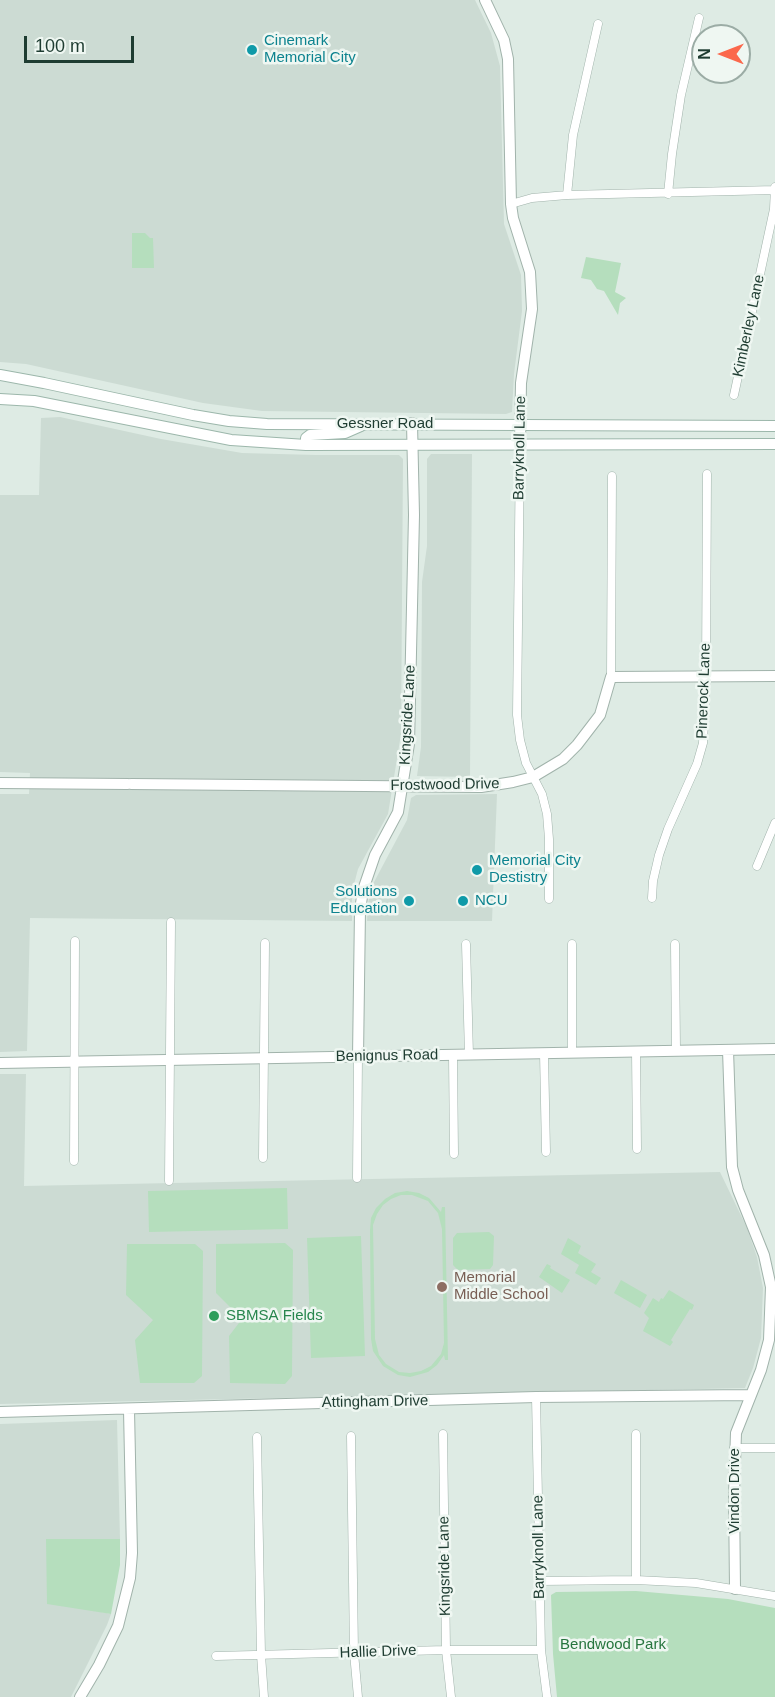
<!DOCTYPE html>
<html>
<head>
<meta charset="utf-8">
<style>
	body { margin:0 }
	#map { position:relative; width:775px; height:1697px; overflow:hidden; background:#deebe4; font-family:Arial,sans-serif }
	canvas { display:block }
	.north { position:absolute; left:691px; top:24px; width:60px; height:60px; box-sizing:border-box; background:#eff7f2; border:2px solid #9baca5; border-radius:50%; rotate:270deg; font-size:16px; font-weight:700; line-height:24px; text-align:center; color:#1e3c31 }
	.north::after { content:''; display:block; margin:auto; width:21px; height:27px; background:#fb684c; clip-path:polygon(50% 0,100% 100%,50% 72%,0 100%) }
	.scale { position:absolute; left:24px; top:36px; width:110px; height:27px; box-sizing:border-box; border:3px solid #1e3c31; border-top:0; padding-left:8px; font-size:18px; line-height:21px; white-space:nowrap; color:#1e3c31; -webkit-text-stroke:4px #eff7f2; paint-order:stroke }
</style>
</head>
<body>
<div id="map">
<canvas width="775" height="1697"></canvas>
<div class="north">N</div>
<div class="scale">100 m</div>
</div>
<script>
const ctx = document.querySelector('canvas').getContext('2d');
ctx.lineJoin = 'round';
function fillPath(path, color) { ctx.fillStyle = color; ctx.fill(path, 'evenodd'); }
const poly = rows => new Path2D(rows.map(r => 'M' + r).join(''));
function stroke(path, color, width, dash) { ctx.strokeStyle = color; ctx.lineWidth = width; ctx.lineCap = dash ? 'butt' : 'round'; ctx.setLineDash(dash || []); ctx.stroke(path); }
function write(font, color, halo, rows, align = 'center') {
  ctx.font = font + ' Arial,sans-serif'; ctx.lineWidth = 5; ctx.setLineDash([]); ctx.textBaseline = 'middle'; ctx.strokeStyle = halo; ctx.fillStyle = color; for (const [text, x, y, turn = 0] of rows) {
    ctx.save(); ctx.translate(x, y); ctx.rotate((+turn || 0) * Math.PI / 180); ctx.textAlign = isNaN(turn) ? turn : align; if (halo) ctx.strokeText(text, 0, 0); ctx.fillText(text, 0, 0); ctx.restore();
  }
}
const built = poly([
	[0,0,475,0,491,33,500,66,504,224,521,275,522,311,514,374,512,412,506,414,262,411,203,403,26,364,0,362],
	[60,417,161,439,242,453,316,455,399,455,403,459,401,734,388,814,358,869,352,892,352,921,30,918,27,1051,0,1052,0,794,29,794,30,773,0,772,0,495,39,495,41,418],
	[431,454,472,454,470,777,417,776,421,747,422,582,427,546,427,459],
	[497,794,492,921,367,921,368,903,373,884,407,820,411,798,416,795],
	[0,1074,26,1074,24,1186,720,1172,747,1228,757,1257,763,1288,761,1338,753,1368,745,1388,0,1404],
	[117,1420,120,1539,47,1539,87,1609,111,1614,107,1625,71,1697,0,1697,0,1424]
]);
const green = poly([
	[132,233,145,233,150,238,153,238,154,268,132,268],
	[586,257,621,263,615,292,626,298,620,303,618,315,604,291,597,289,591,280,581,278],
	[287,1188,288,1229,149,1232,148,1191],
	[407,1191,419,1193,429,1198,441,1212,442,1207,445,1207,448,1360,445,1360,444,1355,437,1365,428,1372,410,1377,398,1375,383,1366,373,1351,371,1339,370,1230,371,1218,376,1208,385,1199,395,1193],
	[401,1195,412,1195,428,1201,438,1213,442,1229,444,1343,441,1354,431,1366,421,1371,410,1373,399,1372,386,1364,379,1355,375,1339,373,1225,377,1214,383,1205,391,1199],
	[489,1232,494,1236,493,1265,490,1269,458,1270,453,1265,453,1238,457,1233],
	[361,1236,365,1356,311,1358,307,1238],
	[568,1238,581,1246,578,1253,596,1264,591,1272,601,1278,596,1285,575,1273,579,1265,561,1254],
	[285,1243,293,1250,292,1376,285,1384,230,1383,229,1336,242,1319,216,1293,216,1244],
	[127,1244,195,1244,203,1251,202,1376,194,1383,140,1383,135,1340,153,1320,126,1295],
	[547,1264,551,1266,550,1268,570,1280,562,1293,539,1277],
	[621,1280,647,1295,640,1308,614,1293],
	[669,1290,694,1305,692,1310,690,1309,671,1340,673,1342,670,1346,643,1331,649,1318,644,1313,653,1298,659,1302,661,1298,663,1299],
	[46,1539,120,1539,120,1565,111,1614,47,1604],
	[636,1591,728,1599,775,1608,775,1697,557,1697,553,1654,551,1595,556,1592]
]);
const minor = poly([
	[668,194,672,154,681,95,699,18],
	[567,195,573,135,598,24],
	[511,204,532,198,567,195,775,190],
	[734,395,774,209,775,187],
	[520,444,517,715,520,740,526,763,542,794,547,814,549,839,549,899],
	[611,677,612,476],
	[757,866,775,823],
	[652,898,653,881,659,855,668,829,697,764,703,743,706,677,707,474],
	[466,944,469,1055],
	[572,944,572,1053],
	[675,944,676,1050],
	[636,1051,637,1149],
	[544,1053,546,1152],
	[453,1055,454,1154],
	[263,1158,265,943],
	[74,1161,75,941],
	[357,1178,358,1057],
	[169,1181,171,922],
	[536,1397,541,1650,547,1697],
	[443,1434,446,1650,451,1697],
	[636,1434,636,1580],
	[351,1436,354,1653,358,1697],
	[257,1437,261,1655,264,1697],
	[734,1448,775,1448],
	[540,1581,636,1580,696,1583,775,1596],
	[216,1656,446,1650,541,1650]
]);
const tertiary = poly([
	[485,0,504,40,508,59,511,204,513,218,530,272,532,309,521,383,520,444],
	[0,783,128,784],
	[131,784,481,787,513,782,533,777,563,759,577,745,600,715,611,677,775,676],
	[728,1050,732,1167,738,1190,764,1255,771,1287,769,1340,761,1370,736,1433,734,1495,735,1589],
	[358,1057,360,910,363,890,375,855,398,812,409,744,414,515,412,423],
	[0,1063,775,1049],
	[0,1412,536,1397,750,1395],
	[80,1697,99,1665,118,1626,130,1578,132,1553,129,1410]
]);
const secondary = poly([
	[0,375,44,383,193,415,229,421,267,424,775,426],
	[0,399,34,401,231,440,306,445,775,444],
	[306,445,306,438,310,435,345,433,361,426]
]);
const markers = [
	[252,50,6,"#0f9aa8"],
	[477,870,6,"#0f9aa8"],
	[409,901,6,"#0f9aa8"],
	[463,901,6,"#0f9aa8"],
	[442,1287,6,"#8d6e63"],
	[214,1316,6,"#2e9e5b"]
];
const cultureNames = [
	["Cinemark",264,41],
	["Memorial City",264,58],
	["Memorial City",489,861],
	["Destistry",489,878],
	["Solutions",397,892,"right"],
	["Education",397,909,"right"],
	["NCU",475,901]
];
const streetNames = [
	["Kimberley Lane",749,326,-78],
	["Gessner Road",385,424],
	["Barryknoll Lane",520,448,-89],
	["Pinerock Lane",704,691,-88],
	["Kingsride Lane",408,715,-87],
	["Frostwood Drive",445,785,-1],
	["Benignus Road",387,1056,-1],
	["Attingham Drive",375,1402,-1],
	["Vindon Drive",735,1491,-90],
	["Barryknoll Lane",539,1547,-91],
	["Kingsride Lane",445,1566,-91],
	["Hallie Drive",378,1652,-2]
];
const educationNames = [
	["Memorial",454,1278],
	["Middle School",454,1295]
];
const leisureNames = [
	["SBMSA Fields",226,1316]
];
const parkNames = [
	["Bendwood Park",613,1645]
];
fillPath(built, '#ccdbd3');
fillPath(green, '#b5debd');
stroke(minor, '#a1b3ab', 9);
stroke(tertiary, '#a1b3ab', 12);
stroke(secondary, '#9cb7ab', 12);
stroke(minor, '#fff', 8);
stroke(tertiary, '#fff', 10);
stroke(secondary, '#fff', 10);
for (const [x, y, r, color] of markers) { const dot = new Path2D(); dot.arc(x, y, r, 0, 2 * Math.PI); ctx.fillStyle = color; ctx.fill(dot); stroke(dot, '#eff7f2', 2); }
write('15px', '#0d838f', '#eff7f2', cultureNames, 'left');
write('15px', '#1e3c31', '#eff7f2', streetNames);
write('15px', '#785e54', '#eff7f2', educationNames, 'left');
write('15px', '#27864d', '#eff7f2', leisureNames, 'left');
write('15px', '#26753e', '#eff7f2', parkNames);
</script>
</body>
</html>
